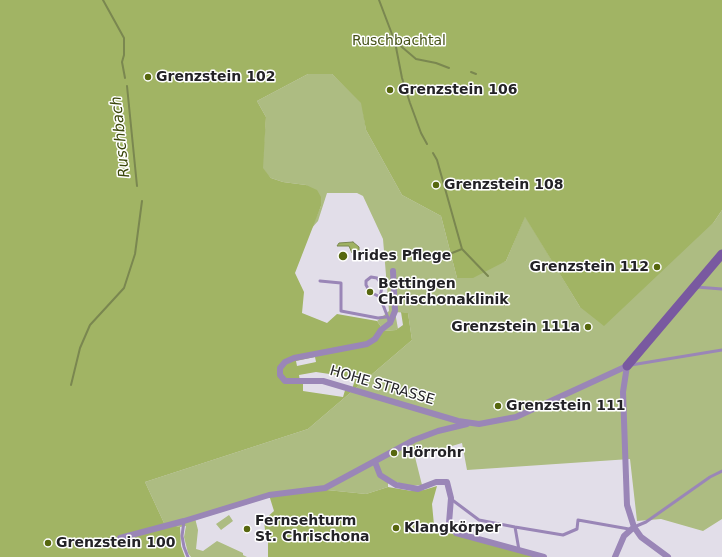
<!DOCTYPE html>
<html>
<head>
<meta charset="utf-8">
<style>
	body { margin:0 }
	canvas { display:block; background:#e2dee9 }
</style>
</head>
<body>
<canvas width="722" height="557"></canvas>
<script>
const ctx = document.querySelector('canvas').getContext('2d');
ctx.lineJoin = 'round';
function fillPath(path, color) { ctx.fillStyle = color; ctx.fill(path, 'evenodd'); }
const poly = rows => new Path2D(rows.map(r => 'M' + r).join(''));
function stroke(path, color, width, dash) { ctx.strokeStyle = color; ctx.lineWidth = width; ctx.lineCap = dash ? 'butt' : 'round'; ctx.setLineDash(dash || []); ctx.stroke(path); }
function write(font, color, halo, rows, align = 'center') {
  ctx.font = font + ' "DejaVu Sans",sans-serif'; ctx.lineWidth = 3; ctx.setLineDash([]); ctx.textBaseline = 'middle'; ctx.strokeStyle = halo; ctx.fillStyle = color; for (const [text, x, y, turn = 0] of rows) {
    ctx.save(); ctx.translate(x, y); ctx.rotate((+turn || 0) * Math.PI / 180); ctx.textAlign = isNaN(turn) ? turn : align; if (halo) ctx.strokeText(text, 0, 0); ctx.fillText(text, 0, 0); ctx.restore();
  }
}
const green = poly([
	[308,74,332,74,362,103,366,130,402,195,441,216,457,278,506,261,525,216,580,307,714,222,722,210,722,519,703,531,661,519,637,521,630,459,467,470,462,443,415,457,422,485,411,486,388,480,388,487,366,494,327,490,269,495,195,518,198,530,196,549,203,551,217,541,243,553,243,555,247,557,191,557,188,553,184,537,186,526,180,527,164,523,145,482,308,429,412,340,408,313,395,312,398,329,396,330,384,331,377,321,389,311,383,239,363,196,357,193,327,193,318,221,311,229,321,206,306,185,283,182,271,178,262,168,266,117,257,101],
	[229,515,233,521,221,530,216,524]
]);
const forest = poly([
	[0,0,722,0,722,210,714,222,604,326,580,307,525,217,506,261,473,278,457,278,441,216,402,195,366,130,361,103,332,74,308,74,257,101,266,117,263,168,271,178,283,182,306,185,317,190,321,197,321,206,295,273,304,292,302,313,327,323,337,314,377,321,384,331,396,330,403,325,401,312,408,313,412,340,308,429,145,482,164,523,180,527,181,546,185,557,0,557],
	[315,357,316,362,297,366,296,361],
	[316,372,343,376,355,380,352,389,346,387,343,397,303,391,303,382,300,382,299,375],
	[437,486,432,504,434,525,455,535,536,557,268,557,268,541,266,540,264,520,274,511,269,495,327,490,366,494,388,487,412,491,424,490]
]);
const water = poly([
	[353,242,359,247,359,253,352,253,349,246,337,246,339,243,353,242]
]);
const stream = poly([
	[103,0,124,38,124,55,122,62,125,78],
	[379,0,395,42,402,78,410,103,421,133,427,144],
	[396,42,416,59,436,63,449,68],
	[471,72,476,74],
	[127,86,137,186],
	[433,153,437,160,462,249,488,276],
	[447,255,462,249],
	[71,385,80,348,90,325,124,288,135,254,142,201]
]);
const lane = poly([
	[320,281,341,283,341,311,378,318,386,317],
	[696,287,722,289],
	[380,297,370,292,366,285,366,281,371,277,377,278,380,282,382,287,380,297,390,323],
	[631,365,722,350],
	[451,499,479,520,515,527,563,535,577,529,578,520,629,529],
	[184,521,182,536,184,547,188,557],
	[515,527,519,550],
	[634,527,646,522,710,477,722,471]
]);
const street = poly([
	[393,271,395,311,390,323,381,330,375,339,367,344,294,358,285,362,280,368,280,375,285,381,323,381,458,421,479,424,516,417,627,366],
	[627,366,623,392,627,505,634,527,641,537,668,557],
	[375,462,380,475,396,485,418,489,436,482,447,482,451,498,449,523,456,533,544,557],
	[120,538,184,521,269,495,325,488,414,440,438,431,467,424],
	[615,557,624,536,634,527]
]);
const secondary = poly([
	[627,366,722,254]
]);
const markers = [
	[148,77,4,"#57670f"],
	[390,90,4,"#57670f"],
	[436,185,4,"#57670f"],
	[343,256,5,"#57670f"],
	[657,267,4,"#57670f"],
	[370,292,4,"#57670f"],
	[588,327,4,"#57670f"],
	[498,406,4,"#57670f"],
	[394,453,4,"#57670f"],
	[396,528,4,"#57670f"],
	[247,529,4,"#57670f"],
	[48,543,4,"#57670f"]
];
const parkNames = [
	["Ruschbachtal",399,41]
];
const poiNames = [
	["Grenzstein 102",156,77],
	["Grenzstein 106",398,90],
	["Grenzstein 108",444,185],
	["Irides Pflege",352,256],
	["Grenzstein 112",649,267,"right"],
	["Bettingen",378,284],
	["Chrischonaklinik",378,300],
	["Grenzstein 111a",580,327,"right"],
	["Grenzstein 111",506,406],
	["Hörrohr",402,453],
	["Fernsehturm",255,521],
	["St. Chrischona",255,537],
	["Klangkörper",404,528],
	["Grenzstein 100",56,543]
];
const streetNames = [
	["HOHE STRASSE",382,386,16]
];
const waterNames = [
	["Ruschbach",121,137,-96]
];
fillPath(green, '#adbc82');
fillPath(forest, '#a1b464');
fillPath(water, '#9fb262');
stroke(water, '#7a8750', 1);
stroke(stream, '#7a8750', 2);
stroke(lane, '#9a86b7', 3);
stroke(street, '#9a86b7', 6);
stroke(secondary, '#7959a0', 9);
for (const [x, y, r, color] of markers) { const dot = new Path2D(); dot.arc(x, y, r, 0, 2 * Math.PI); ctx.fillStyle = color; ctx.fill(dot); stroke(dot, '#fff', 1.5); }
write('14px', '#465218', '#fff', parkNames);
write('bold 14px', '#232226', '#fff', poiNames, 'left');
write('14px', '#232226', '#fff', streetNames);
write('italic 15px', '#3b470a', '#fff', waterNames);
</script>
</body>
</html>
